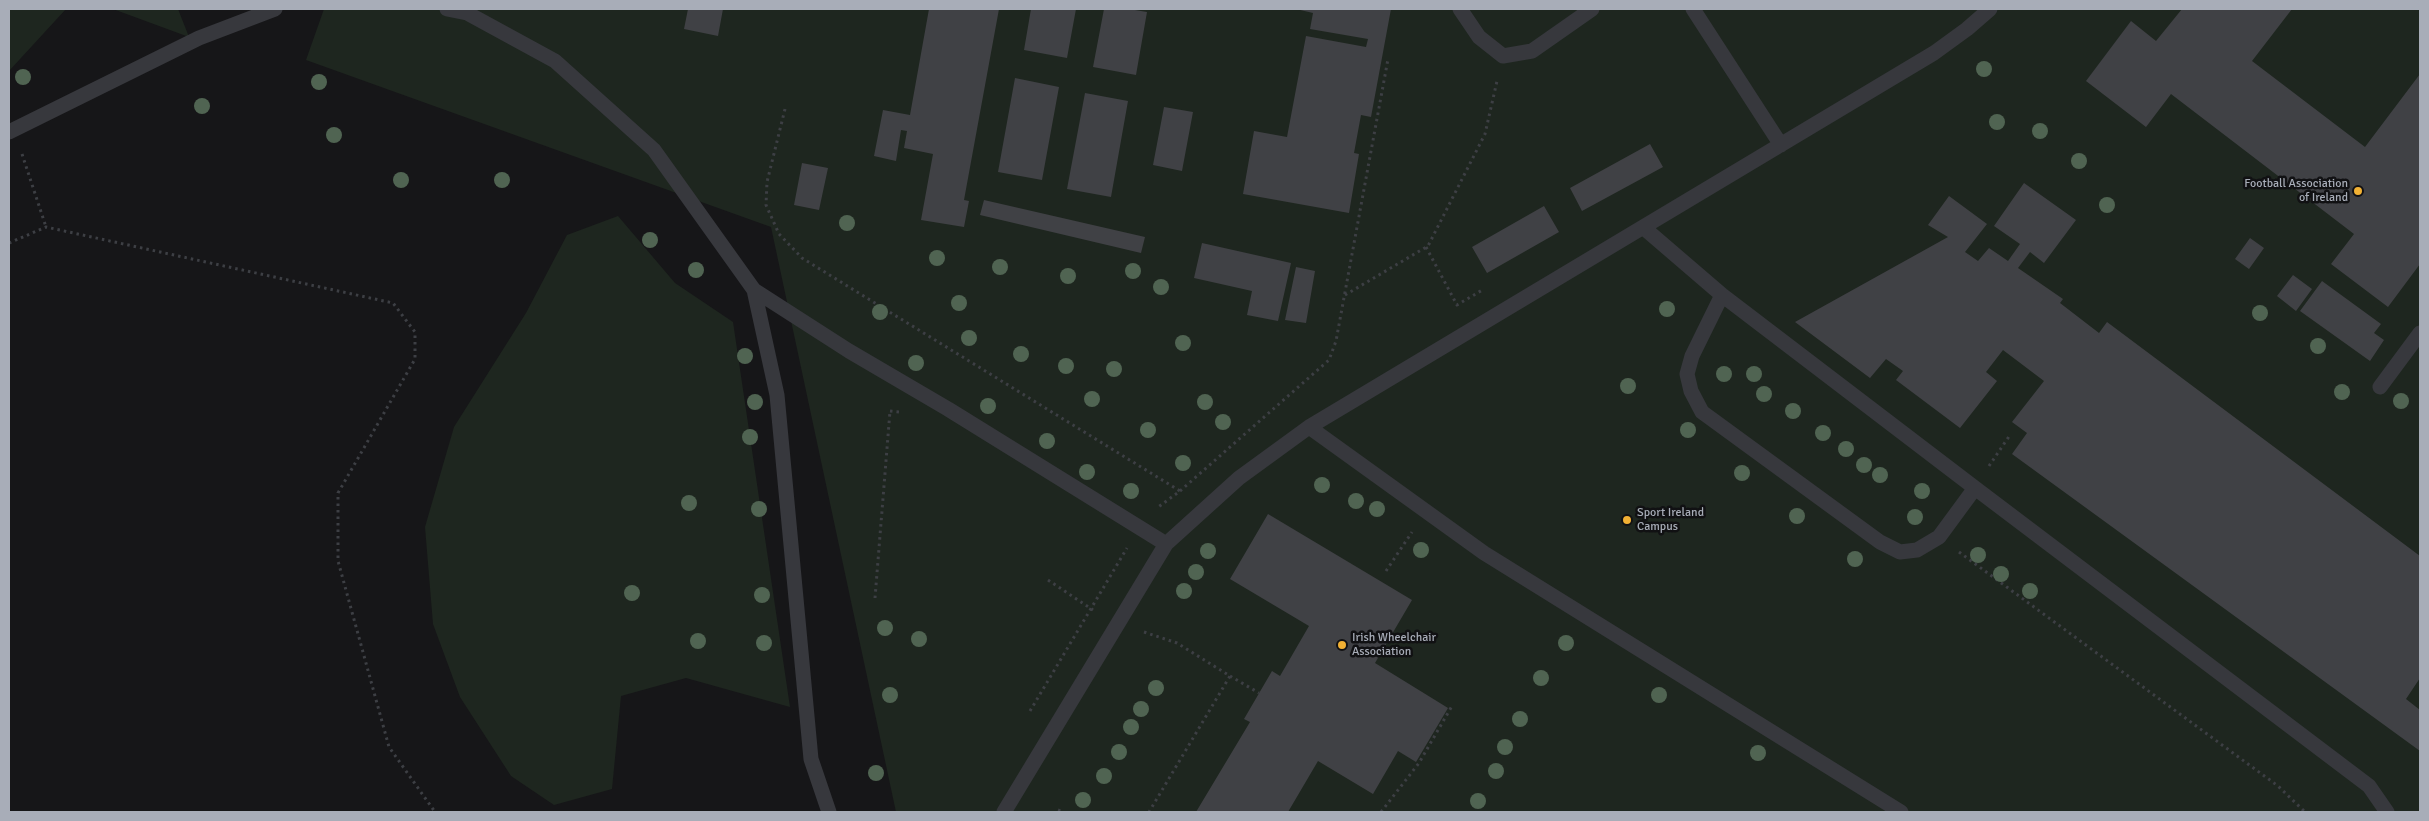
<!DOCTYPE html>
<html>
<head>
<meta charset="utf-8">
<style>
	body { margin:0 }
	#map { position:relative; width:2429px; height:821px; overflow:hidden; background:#161618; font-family:Signika,sans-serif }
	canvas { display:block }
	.frame { position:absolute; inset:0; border:10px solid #a8adb8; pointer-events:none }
</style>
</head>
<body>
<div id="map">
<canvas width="2429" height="821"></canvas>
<div class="frame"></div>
</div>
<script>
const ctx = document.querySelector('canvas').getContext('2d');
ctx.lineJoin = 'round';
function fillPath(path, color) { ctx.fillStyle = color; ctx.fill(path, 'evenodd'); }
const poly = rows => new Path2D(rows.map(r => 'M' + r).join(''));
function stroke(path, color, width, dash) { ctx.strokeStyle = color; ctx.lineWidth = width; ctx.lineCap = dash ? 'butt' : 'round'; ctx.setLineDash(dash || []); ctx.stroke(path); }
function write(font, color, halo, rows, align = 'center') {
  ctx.font = font + ' Signika,sans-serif'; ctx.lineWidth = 5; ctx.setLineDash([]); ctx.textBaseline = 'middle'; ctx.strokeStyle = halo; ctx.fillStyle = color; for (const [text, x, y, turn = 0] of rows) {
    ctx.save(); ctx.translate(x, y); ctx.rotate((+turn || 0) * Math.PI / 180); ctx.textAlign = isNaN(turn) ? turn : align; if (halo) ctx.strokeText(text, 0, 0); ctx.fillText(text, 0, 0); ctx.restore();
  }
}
const green = poly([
	[9,9,66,9,9,71],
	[113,9,178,9,189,37],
	[324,9,2420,9,2420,812,896,812,771,227,306,60],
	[618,216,675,283,733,322,790,707,686,678,621,696,612,789,554,805,511,776,460,697,433,624,425,527,454,427,526,313,567,235]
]);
const building = poly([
	[688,9,723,9,718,36,684,29],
	[929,9,999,9,964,200,969,201,964,227,921,220,933,154,904,148,907,131,901,130,896,161,874,156,883,110,910,115],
	[1031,9,1076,9,1067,58,1024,50],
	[1104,9,1129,9,1147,12,1136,75,1093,67],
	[1296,9,1391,9,1371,117,1361,115,1354,153,1359,154,1349,213,1243,194,1254,131,1287,137,1306,36,1366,47,1368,39,1310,29,1313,13],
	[2182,9,2292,9,2252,61,2365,147,2420,74,2420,264,2388,307,2331,264,2354,234,2171,94,2146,127,2086,81,2131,21,2156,41],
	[1015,78,1059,87,1042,180,998,172],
	[1085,93,1128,101,1111,197,1067,189],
	[1164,107,1193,112,1182,171,1153,165],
	[1650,144,1663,167,1582,211,1570,188],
	[802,163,828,168,819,210,794,205],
	[2024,183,2076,220,2044,263,2030,252,2018,268,2063,299,2060,303,2099,333,2107,322,2420,556,2420,678,2406,699,2420,710,2420,751,2012,454,2027,433,2012,422,2044,381,2003,350,1986,372,1997,381,1960,428,1896,380,1903,371,1886,359,1870,378,1795,322,1948,237,1928,225,1949,196,1987,224,1965,252,1978,261,1989,248,2008,261,2020,244,1994,226],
	[984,200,1145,237,1141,253,980,215],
	[1544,206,1559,232,1487,273,1472,247],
	[2250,238,2264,248,2249,269,2235,259],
	[1202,243,1291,263,1278,321,1247,315,1252,291,1194,278],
	[1296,267,1315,271,1306,323,1285,320],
	[2293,275,2312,289,2296,311,2277,296],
	[2322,281,2381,324,2374,333,2384,340,2370,361,2300,311],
	[1268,514,1412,600,1375,663,1448,708,1416,762,1398,751,1373,794,1318,761,1288,812,1196,812,1250,722,1244,719,1272,671,1280,676,1309,626,1230,579]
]);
const path = poly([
	[785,109,767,182,766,205,779,234,802,258,1180,491,1157,508],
	[22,154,46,227],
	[9,243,46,227,393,303,415,332,415,359,338,493,338,561,389,747,435,812],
	[1426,247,1457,305,1484,289],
	[1345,295,1428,246,1485,134,1497,81],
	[890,411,900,412],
	[1989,466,2010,435],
	[1180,491,1329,360,1336,341,1388,59],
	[1959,552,2278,786,2305,812],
	[1386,571,1412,532],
	[1048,580,1093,610],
	[875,598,890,411],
	[1144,632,1177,643,1230,676,1149,812],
	[1230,676,1259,693],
	[1030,711,1127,548],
	[1058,810,1063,812],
	[1381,812,1419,763,1452,706]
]);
const service = poly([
	[447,9,467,13,555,61,654,150,754,290,777,395,811,759,829,812],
	[1460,9,1479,37,1503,56,1532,51,1592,9],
	[1693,9,1781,145],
	[9,132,199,38,275,9],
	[1644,228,1722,295,1975,488,1939,537,1917,550,1900,552,1880,542,1702,412,1691,391,1687,374,1692,356,1722,295],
	[754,290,849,351,948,409,1166,544],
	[2380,387,2420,333],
	[1309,427,1484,553,1901,812],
	[1975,488,2369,786,2387,812],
	[1004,812,1166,544,1239,478,1309,427,1934,53,1967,29,1990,9]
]);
const trees = [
	[1984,69],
	[23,77],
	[319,82],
	[202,106],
	[1997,122],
	[2040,131],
	[334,135],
	[2079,161],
	[401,180],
	[502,180],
	[2107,205],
	[847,223],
	[650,240],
	[937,258],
	[1000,267],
	[696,270],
	[1133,271],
	[1068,276],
	[1161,287],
	[959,303],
	[1667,309],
	[880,312],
	[2260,313],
	[969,338],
	[1183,343],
	[2318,346],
	[1021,354],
	[745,356],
	[916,363],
	[1066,366],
	[1114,369],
	[1724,374],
	[1754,374],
	[1628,386],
	[2342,392],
	[1764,394],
	[1092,399],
	[2401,401],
	[755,402],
	[1205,402],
	[988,406],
	[1793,411],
	[1223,422],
	[1148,430],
	[1688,430],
	[1823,433],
	[750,437],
	[1047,441],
	[1846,449],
	[1183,463],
	[1864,465],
	[1087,472],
	[1742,473],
	[1880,475],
	[1322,485],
	[1131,491],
	[1922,491],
	[1356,501],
	[689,503],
	[759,509],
	[1377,509],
	[1797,516],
	[1915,517],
	[1421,550],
	[1208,551],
	[1978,555],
	[1855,559],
	[1196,572],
	[2001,574],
	[1184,591],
	[2030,591],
	[632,593],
	[762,595],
	[885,628],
	[919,639],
	[698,641],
	[764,643],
	[1566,643],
	[1541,678],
	[1156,688],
	[890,695],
	[1659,695],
	[1141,709],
	[1520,719],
	[1131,727],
	[1505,747],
	[1119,752],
	[1758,753],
	[1496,771],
	[876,773],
	[1104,776],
	[1083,800],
	[1478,801]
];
const markers = [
	[2358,191,5,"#f2b134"],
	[1627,520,5,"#f2b134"],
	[1342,645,5,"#f2b134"]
];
const poiNames = [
	["Football Association",2348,184,"right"],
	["of Ireland",2348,198,"right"],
	["Sport Ireland",1637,513],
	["Campus",1637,527],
	["Irish Wheelchair",1352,638],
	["Association",1352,652]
];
fillPath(green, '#1e261f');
fillPath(building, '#404145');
stroke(path, '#3d3f44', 3, [2.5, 4]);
stroke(service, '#37383d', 15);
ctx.fillStyle = '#506452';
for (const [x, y] of trees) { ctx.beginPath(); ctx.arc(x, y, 8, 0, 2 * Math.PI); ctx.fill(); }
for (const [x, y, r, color] of markers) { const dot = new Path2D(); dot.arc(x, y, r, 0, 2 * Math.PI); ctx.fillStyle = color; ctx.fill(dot); stroke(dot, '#111113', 2); }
write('12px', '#a8adb8', '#111113', poiNames, 'left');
</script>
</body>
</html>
